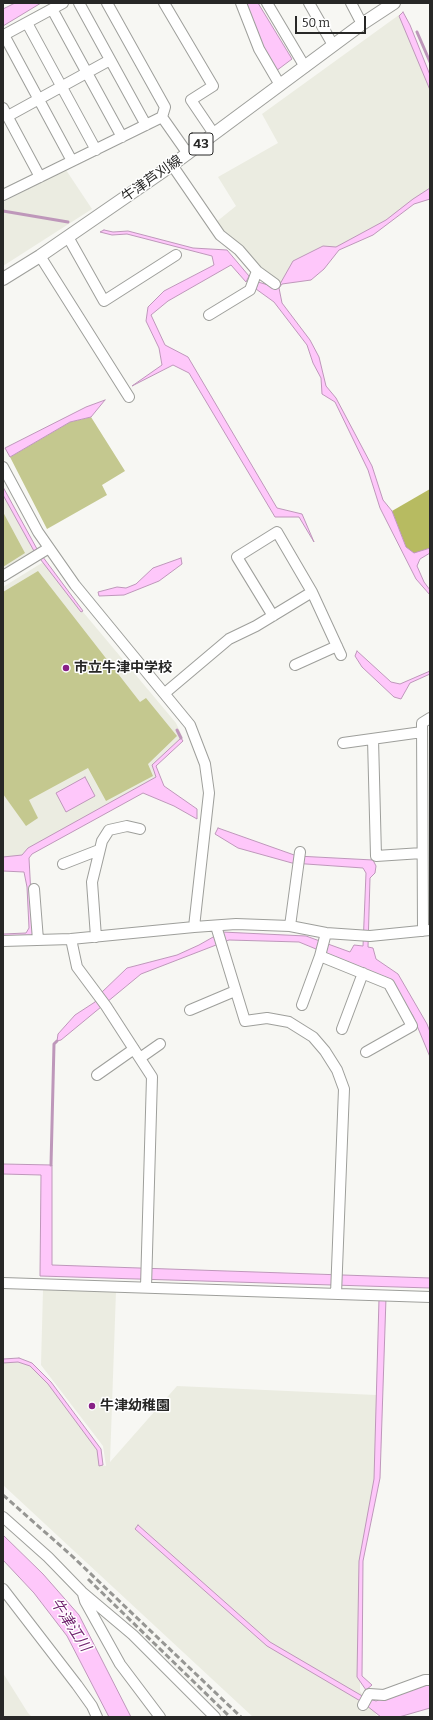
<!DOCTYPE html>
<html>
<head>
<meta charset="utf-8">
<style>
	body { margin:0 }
	#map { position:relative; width:433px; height:1720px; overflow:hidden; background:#f7f7f3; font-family:Bitter,serif }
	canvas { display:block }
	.frame { position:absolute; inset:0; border:4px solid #272726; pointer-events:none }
	.scale { position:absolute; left:295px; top:16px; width:71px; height:18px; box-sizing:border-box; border:2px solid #272726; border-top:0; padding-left:5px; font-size:12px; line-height:14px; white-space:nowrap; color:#272726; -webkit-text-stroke:3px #fff; paint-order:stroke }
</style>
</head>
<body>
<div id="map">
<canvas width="433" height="1720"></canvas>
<div class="frame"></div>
<div class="scale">50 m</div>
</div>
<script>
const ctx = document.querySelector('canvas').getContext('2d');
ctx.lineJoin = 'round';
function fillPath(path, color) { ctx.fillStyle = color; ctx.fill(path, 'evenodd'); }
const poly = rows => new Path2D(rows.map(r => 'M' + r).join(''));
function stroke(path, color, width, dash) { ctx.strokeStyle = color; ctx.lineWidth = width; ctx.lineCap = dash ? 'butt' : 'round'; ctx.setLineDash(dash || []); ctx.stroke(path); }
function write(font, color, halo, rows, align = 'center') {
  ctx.font = font + ' Bitter,"Noto Sans JP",serif'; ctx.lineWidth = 3; ctx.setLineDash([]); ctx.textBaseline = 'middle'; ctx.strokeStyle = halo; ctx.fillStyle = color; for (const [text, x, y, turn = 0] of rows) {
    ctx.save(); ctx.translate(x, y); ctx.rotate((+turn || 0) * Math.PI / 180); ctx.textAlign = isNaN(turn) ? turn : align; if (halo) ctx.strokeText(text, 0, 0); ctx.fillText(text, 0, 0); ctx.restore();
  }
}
const built = poly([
	[403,12,430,80,430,193,277,287,252,274,210,227,236,206,218,177,278,143,262,114],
	[66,170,92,209,3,266,3,202],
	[3,490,36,550,3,570],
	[45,561,83,612,176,723,183,738,154,765,158,778,21,857,3,859,3,587],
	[43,1290,116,1291,110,1462,177,1386,376,1395,379,1397,376,1480,361,1562,360,1691,378,1717,253,1717,3,1485,3,1361,19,1360,31,1364,50,1383,99,1449,101,1465,106,1466,103,1446,41,1365],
	[3,1673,28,1713,32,1717,3,1717]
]);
const green = poly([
	[91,417,125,471,102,485,107,495,47,529,10,457,70,422],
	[3,512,25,553,3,567],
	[38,571,140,702,146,698,177,736,148,764,153,776,106,801,88,768,29,800,38,818,26,826,3,794,3,592]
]);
const forest = poly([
	[430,489,430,548,414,554,406,547,392,511]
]);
const water = poly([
	[15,3,41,3,3,26,3,9,15,3],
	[245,3,258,3,292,59,276,71,262,48,245,3],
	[403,12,410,25,430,75,430,90,399,16,403,12],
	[430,188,430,199,414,204,373,235,339,250,324,269,311,280,282,284,279,288,282,303,310,340,319,357,326,386,336,398,372,466,383,500,392,511,406,547,414,553,430,548,430,553,420,559,417,566,424,582,430,590,430,595,416,579,380,508,368,470,335,402,322,394,321,378,313,363,307,345,274,302,256,289,258,282,275,287,280,284,293,261,323,246,336,247,386,220,413,199,430,188],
	[104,230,113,232,128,231,193,248,227,250,249,276,246,282,231,265,168,301,151,315,165,345,188,357,277,508,302,514,314,542,299,517,275,517,189,373,173,365,132,386,162,365,159,348,146,321,148,307,164,291,214,265,212,256,127,234,112,235,100,232,104,230],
	[105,400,91,417,70,422,10,457,5,448,86,407,105,400],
	[3,487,37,549,83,611,81,612,34,551,3,495,3,487],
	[181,558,182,564,159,581,124,595,99,596,98,592,117,587,126,588,136,584,153,568,181,558],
	[357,651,391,682,400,684,430,671,430,674,410,683,401,699,394,697,362,667,355,656,357,651],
	[181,738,183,741,156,766,164,786,197,809,197,819,174,806,143,793,32,854,29,858,33,933,30,936,3,937,3,934,26,933,29,928,27,887,24,872,3,871,3,857,22,855,28,848,156,777,152,765,181,738],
	[85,777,95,796,66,812,56,793,85,777],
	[218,828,297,856,373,860,376,866,375,873,370,878,368,947,373,948,376,959,398,974,427,1024,430,1032,430,1057,413,1016,389,979,299,942,229,940,141,974,61,1040,57,1041,58,1034,75,1015,95,1002,101,993,127,968,177,955,199,945,222,932,306,936,350,952,354,945,363,946,366,873,363,868,292,863,238,848,215,834,218,828],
	[3,1164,52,1165,52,1265,430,1278,430,1288,40,1276,41,1175,3,1174,3,1164],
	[386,1298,380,1478,363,1561,362,1676,372,1685,366,1690,357,1677,359,1561,374,1479,379,1299,386,1298],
	[19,1358,32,1363,51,1382,101,1449,103,1465,99,1466,97,1450,48,1384,30,1366,18,1362,3,1363,3,1359,19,1358],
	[138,1525,270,1642,364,1697,376,1701,425,1683,430,1683,430,1708,399,1717,381,1717,362,1702,267,1646,135,1529,138,1525],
	[3,1535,43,1574,79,1615,131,1717,109,1717,67,1636,34,1593,3,1560,3,1535]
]);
const stream = poly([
	[417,32,430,62],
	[3,211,68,222],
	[177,730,181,738],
	[51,1165,54,1044,57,1041]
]);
const minor = poly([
	[63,3,4,35,72,161],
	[79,3,146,125],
	[107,3,165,107,162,117,188,154],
	[164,3,213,86,191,100,214,134],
	[241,3,259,49,280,85],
	[267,3,305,67],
	[309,3,333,45],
	[351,3,362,24],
	[52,9,122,137],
	[27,23,96,150],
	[3,108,40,177],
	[8,116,110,60],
	[172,165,220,235,239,250,257,271,275,284],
	[3,195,162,117],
	[68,237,104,301,176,255],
	[40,256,129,397],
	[209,315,250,290,257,271],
	[3,467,38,532,75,585,190,725,205,764,209,793,194,927,71,939,3,941],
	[3,576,49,548],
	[273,616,237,557,277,532,312,592,341,655],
	[295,665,337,646],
	[165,693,229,639,256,626,312,592],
	[373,739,376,856,422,853],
	[343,743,422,732],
	[63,864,99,850],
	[34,889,38,940],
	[216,926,245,1021,267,1018,289,1022,313,1037,325,1051,337,1070,344,1089,336,1294],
	[290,926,300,852],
	[194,927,236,924,290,926,326,933,370,936,430,930],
	[423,931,422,723,430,718],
	[96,937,92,882,102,841,109,830,127,826,140,829],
	[71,939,77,967,106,1006,152,1077,146,1287],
	[320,956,389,984,412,1026,366,1052],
	[302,1005,320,956,326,933],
	[190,1010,235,991],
	[342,1029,363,973],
	[140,1058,160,1044],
	[97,1075,134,1049],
	[3,1283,430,1297],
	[3,1517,48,1557,82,1592,133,1635,215,1717],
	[3,1589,77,1685,92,1706,97,1717],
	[83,1594,85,1601,120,1664,160,1717],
	[363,1705,369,1694,384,1695,425,1680,430,1680]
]);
const major = poly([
	[3,279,40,256,172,165,362,24,394,3]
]);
const rail = poly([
	[3,1495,72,1556,241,1717],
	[88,1579,230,1717]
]);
const markers = [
	[66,668,4,"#882087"],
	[92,1406,4,"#882087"]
];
const shields = [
	[201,144,24]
];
const shieldNames = [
	["43",201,144]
];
const streetNames = [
	["牛津芦刈線",152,179,-35]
];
const poiNames = [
	["市立牛津中学校",74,668],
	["牛津幼稚園",100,1406]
];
const waterNames = [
	["牛津江川",70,1625,57]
];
fillPath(built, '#ebece1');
fillPath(green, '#c4c88f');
fillPath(forest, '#b7bb61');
fillPath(water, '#fec7fa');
stroke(water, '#be97ba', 1);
stroke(stream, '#be97ba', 3);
stroke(minor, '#9e9f9b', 12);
stroke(major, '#9e9f9b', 14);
stroke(minor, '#fff', 10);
stroke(major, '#fff', 12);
stroke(rail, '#969693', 3, [6, 3]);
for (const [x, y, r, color] of markers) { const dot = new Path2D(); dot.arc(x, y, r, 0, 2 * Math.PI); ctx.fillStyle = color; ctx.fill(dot); stroke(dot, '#fff', 1.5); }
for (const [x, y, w] of shields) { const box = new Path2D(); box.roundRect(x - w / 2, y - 11, w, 22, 3); ctx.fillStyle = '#fff'; ctx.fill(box); stroke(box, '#272726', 1); }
write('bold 13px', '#272726', null, shieldNames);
write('14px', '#272726', '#fff', streetNames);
write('bold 14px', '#272726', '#fff', poiNames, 'left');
write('italic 15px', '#722470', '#fff', waterNames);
</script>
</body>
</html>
